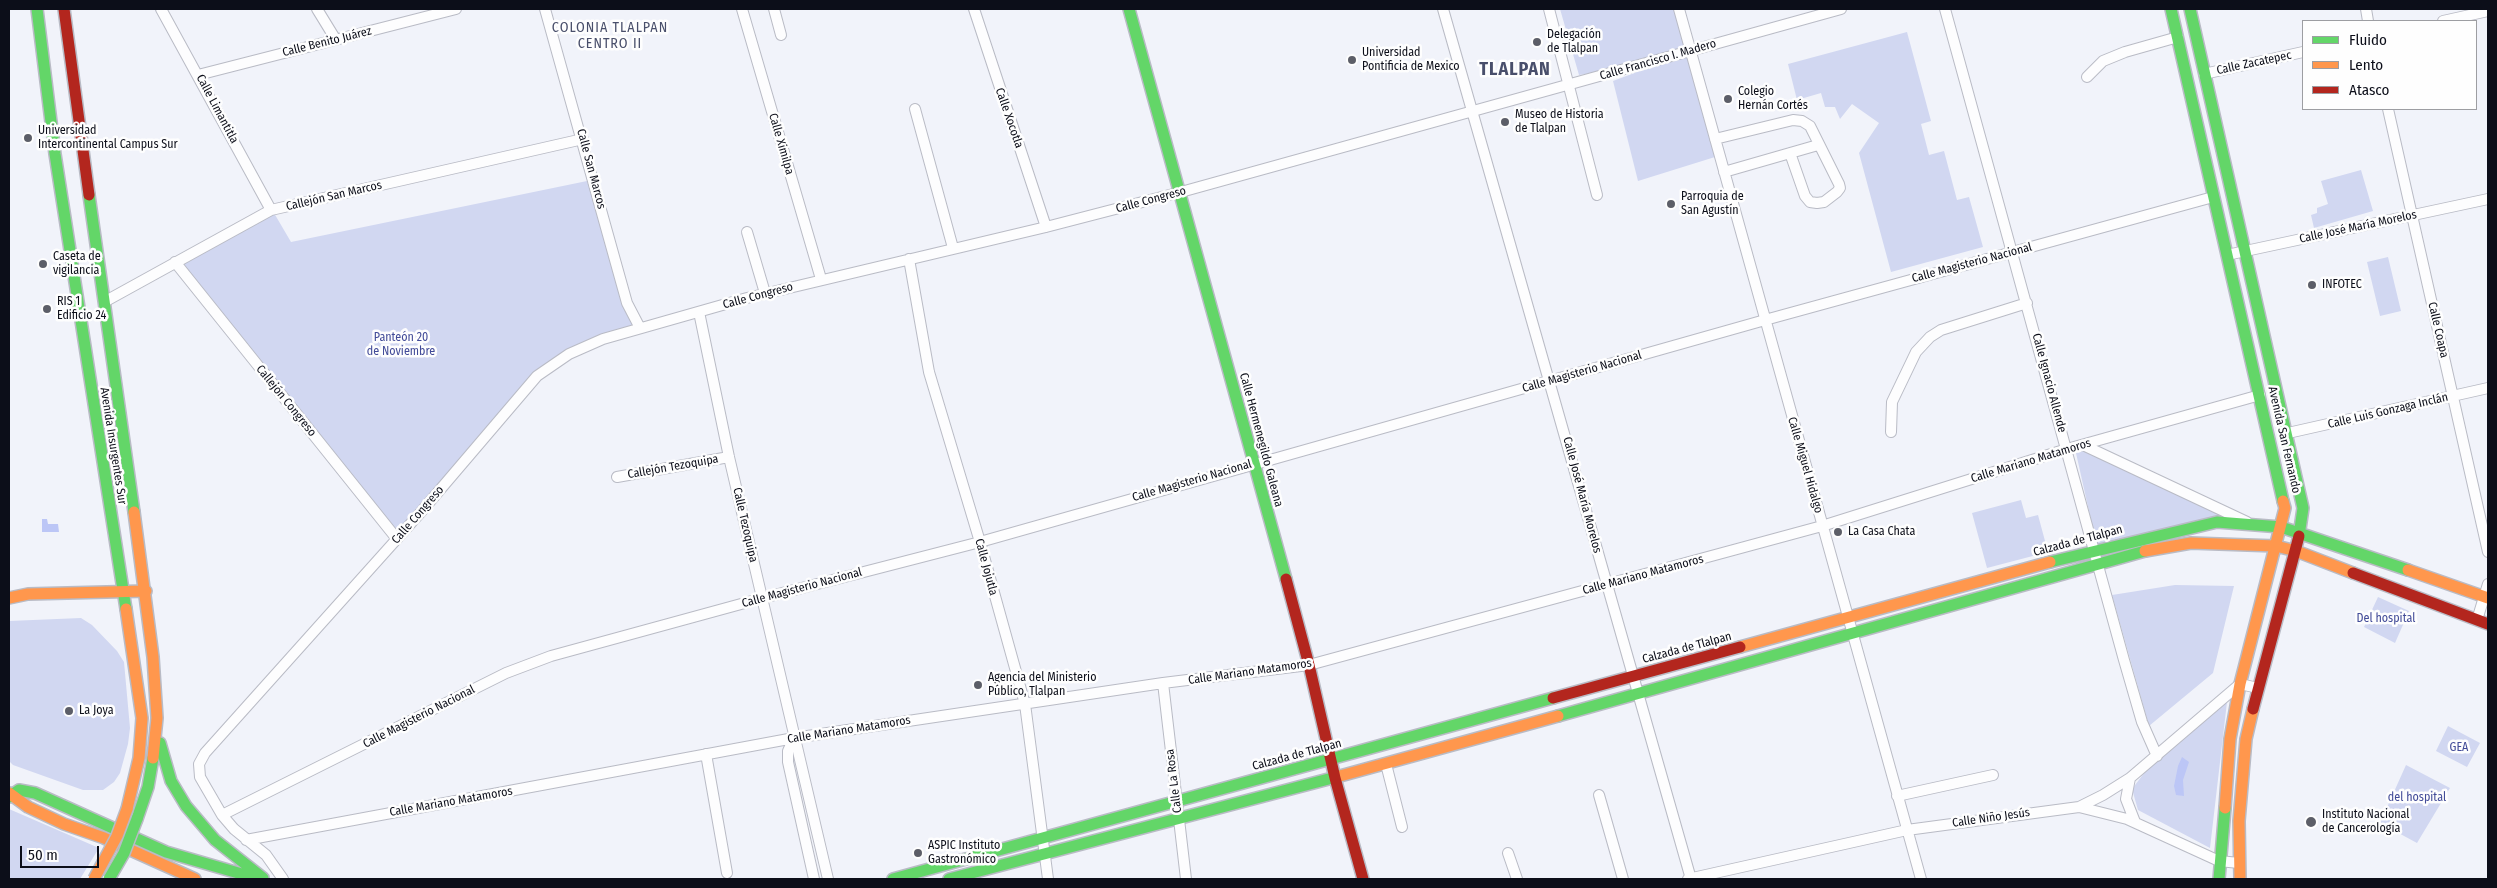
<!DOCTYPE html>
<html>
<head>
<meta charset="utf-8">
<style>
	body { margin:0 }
	#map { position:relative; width:2497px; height:888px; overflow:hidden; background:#f1f3fa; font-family:"Fira Sans Condensed",sans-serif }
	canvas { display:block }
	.frame { position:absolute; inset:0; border:10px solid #0c0e19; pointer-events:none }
	.legend { position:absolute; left:2302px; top:20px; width:175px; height:90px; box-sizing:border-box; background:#fefefe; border:1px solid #9d9ea2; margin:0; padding:6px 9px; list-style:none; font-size:15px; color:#0c0e19 }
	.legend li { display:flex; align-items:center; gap:10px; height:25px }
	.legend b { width:25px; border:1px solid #9d9ea2 }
	.scale { position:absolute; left:20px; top:846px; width:79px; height:22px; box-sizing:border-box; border:2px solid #0c0e19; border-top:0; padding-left:6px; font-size:15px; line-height:18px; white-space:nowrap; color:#0c0e19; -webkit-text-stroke:4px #fefefe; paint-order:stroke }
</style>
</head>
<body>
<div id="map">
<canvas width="2497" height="888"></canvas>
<div class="frame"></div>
<ul class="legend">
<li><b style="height:6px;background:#63d668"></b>Fluido</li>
<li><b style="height:6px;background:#ff974d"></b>Lento</li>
<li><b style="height:6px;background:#b3261e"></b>Atasco</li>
</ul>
<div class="scale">50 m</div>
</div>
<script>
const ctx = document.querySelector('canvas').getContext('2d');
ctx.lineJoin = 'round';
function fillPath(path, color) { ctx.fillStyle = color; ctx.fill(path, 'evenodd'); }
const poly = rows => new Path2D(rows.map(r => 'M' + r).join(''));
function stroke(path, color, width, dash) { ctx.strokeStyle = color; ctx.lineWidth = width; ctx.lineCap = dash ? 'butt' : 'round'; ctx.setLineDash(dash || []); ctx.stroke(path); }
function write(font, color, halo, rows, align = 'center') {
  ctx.font = font + ' "Fira Sans Condensed",sans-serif'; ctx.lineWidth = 5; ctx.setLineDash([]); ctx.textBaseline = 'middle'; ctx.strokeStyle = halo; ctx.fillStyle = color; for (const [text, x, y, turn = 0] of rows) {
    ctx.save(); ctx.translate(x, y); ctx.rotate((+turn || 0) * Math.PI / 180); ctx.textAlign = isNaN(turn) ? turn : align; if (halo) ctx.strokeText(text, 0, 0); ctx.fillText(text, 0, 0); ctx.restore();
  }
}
const green = poly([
	[1560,9,1677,9,1688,51,1630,67,1579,75],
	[1907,32,1931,121,1921,124,1929,155,1944,151,1957,200,1969,197,1983,247,1891,272,1859,153,1879,123,1852,104,1840,119,1835,107,1825,107,1821,93,1797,100,1788,64],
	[1688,53,1715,157,1638,181,1613,81],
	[2361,170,2373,211,2314,228,2311,215,2317,213,2317,208,2328,204,2321,181],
	[587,181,637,329,601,339,536,376,398,537,180,264,274,213,291,242],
	[2388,257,2401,311,2380,316,2367,262],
	[2084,451,2222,515,2097,547,2076,453],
	[2021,500,2026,518,2038,515,2048,552,1987,568,1972,513],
	[2175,585,2234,586,2213,673,2149,726,2112,595],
	[2378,597,2409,611,2395,643,2364,627],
	[81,618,92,625,117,651,124,662,130,728,128,744,120,773,114,782,103,790,83,790,13,765,9,761,9,621],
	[2227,702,2210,848,2138,810,2132,789,2145,772],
	[2448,726,2480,743,2467,767,2436,751],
	[2406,765,2450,788,2417,843,2380,823],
	[9,809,99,848,80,879,9,879]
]);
const water = poly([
	[42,519,47,519,48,524,58,524,59,532,42,532],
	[2182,757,2189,762,2183,780,2184,796,2176,795,2174,786,2178,766]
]);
const street = poly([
	[161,9,271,210],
	[317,9,336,40],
	[545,9,627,303,640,328],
	[742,9,821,279],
	[774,9,781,35],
	[974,9,1046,227],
	[1443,9,1691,879],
	[1549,9,1597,195],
	[1679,9,1921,879],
	[1945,9,2124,660,2142,722,2157,756],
	[2366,9,2368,21],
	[2443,21,2488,11],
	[2204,74,2303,52],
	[198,75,456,9],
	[2087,77,2103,61,2125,52,2178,37],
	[915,109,953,248],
	[2388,109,2488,552],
	[1715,139,1793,120,1802,121,1810,126,1839,184,1840,188,1837,192,1824,202,1817,203,1810,202,1805,196,1790,153],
	[1724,172,1818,145],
	[747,232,765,293],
	[2227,255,2488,199],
	[909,259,929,372,980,542,1025,704,1048,879],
	[175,262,397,539],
	[104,302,271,210,583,139],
	[699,312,729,457,828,879],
	[1891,432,1892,402,1916,352,1930,337,1941,330,2027,303],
	[2288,433,2488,388],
	[2083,445,2247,522],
	[617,477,729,457],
	[2477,620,2488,584],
	[1163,683,1186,879],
	[794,738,788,751,788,762,814,879],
	[706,754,727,873],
	[1386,764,1402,827],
	[2130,778,2126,799,2135,822],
	[1599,795,1623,879],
	[1897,796,1993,775],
	[2079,807,2127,819,2219,861,2239,863],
	[222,815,506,673,551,656,763,598,980,542,1765,320,2213,197],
	[246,840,794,738,1163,683,1309,665,1822,526,2067,449,2260,395],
	[1508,853,1517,879],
	[283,879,266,855,234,829,222,815,200,777,199,764,205,753,421,512,537,376,569,354,603,339,747,298,1046,227,1181,192,1841,9],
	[1688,879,1907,830,2079,807,2103,795,2130,778,2240,684,2258,688]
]);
const fast = poly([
	[37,9,55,154,126,609],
	[1129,9,1286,579],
	[2171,9,2283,501],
	[2190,9,2303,508,2299,536],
	[89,195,134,512],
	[2050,562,2217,522,2281,527,2408,570],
	[1558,716,2145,551],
	[160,743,171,781,186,806,215,840,263,878],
	[9,797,19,790,35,793,166,852,259,879],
	[137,819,148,787,153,758],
	[893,879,1553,698],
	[949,879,1340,776],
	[2219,879,2225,808]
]);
const slow = poly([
	[134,512,153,657,157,718,153,758],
	[2145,551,2191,543,2276,546,2296,551,2353,573],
	[2408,570,2488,598],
	[9,598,28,594,146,591],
	[126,609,142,718,139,758,127,809],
	[1740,647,2050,562],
	[1340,776,1558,716],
	[9,793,28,807,64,824,104,838,195,879],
	[2225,808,2230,739,2240,684,2285,508,2283,501],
	[2240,879,2239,821,2246,739,2253,709]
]);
const jam = poly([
	[64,9,89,195],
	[2353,573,2488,624],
	[1286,579,1309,665,1335,778,1363,879],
	[1553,698,1740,647],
	[2253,709,2299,536]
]);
const fastBridge = poly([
	[109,879,124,853,137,819]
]);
const slowBridge = poly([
	[94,879,117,836,127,809]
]);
const markers = [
	[1537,42,5,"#5c5e68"],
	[1352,60,5,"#5c5e68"],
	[1728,99,5,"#5c5e68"],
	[1505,122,5,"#5c5e68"],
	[28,138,5,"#5c5e68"],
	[1671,204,5,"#5c5e68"],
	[43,264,5,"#5c5e68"],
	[2312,285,5,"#5c5e68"],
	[47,309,5,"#5c5e68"],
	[1838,532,5,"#5c5e68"],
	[978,685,5,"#5c5e68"],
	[69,711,5,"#5c5e68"],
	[2311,822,6,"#5c5e68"],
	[918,853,5,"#5c5e68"]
];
const poiNames = [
	["Delegación",1547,35],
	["de Tlalpan",1547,49],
	["Universidad",1362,53],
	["Pontificia de Mexico",1362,67],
	["Colegio",1738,92],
	["Hernán Cortés",1738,106],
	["Museo de Historia",1515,115],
	["de Tlalpan",1515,129],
	["Universidad",38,131],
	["Intercontinental Campus Sur",38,145],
	["Parroquia de",1681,197],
	["San Agustín",1681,211],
	["Caseta de",53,257],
	["vigilancia",53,271],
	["INFOTEC",2322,285],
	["RIS 1",57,302],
	["Edificio 24",57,316],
	["La Casa Chata",1848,532],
	["Agencia del Ministerio",988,678],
	["Público, Tlalpan",988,692],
	["La Joya",79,711],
	["Instituto Nacional",2322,815],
	["de Cancerología",2322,829],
	["ASPIC Instituto",928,846],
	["Gastronómico",928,860]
];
const streetNames = [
	["Calle Benito Juárez",327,42,-14],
	["Calle Francisco I. Madero",1658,60,-16],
	["Calle Zacatepec",2254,63,-12],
	["Calle Limantitla",217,109,62],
	["Calle Xocotla",1009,118,71],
	["Calle Ximilpa",781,144,74],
	["Calle San Marcos",591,169,75],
	["Callejón San Marcos",334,196,-13],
	["Calle Congreso",1151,200,-15],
	["Calle José María Morelos",2358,227,-12],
	["Calle Magisterio Nacional",1972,263,-15],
	["Calle Congreso",758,296,-15],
	["Calle Coapa",2438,330,77],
	["Calle Magisterio Nacional",1582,372,-16],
	["Calle Ignacio Allende",2049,383,75],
	["Callejón Congreso",286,401,51],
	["Calle Luis Gonzaga Inclán",2388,411,-13],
	["Calle Hermenegildo Galeana",1261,440,75],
	["Avenida San Fernando",2284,440,77],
	["Avenida Insurgentes Sur",113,446,81],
	["Calle Mariano Matamoros",2031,461,-17],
	["Calle Miguel Hidalgo",1805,465,74],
	["Callejón Tezoquipa",673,467,-10],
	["Calle Magisterio Nacional",1192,481,-16],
	["Calle José María Morelos",1582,495,75],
	["Calle Congreso",418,515,-49],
	["Calle Tezoquipa",745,525,77],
	["Calzada de Tlalpan",2078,541,-15],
	["Calle Jojutla",986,567,75],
	["Calle Mariano Matamoros",1643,575,-15],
	["Calle Magisterio Nacional",802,588,-15],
	["Calzada de Tlalpan",1687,648,-15],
	["Calle Mariano Matamoros",1250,672,-8],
	["Calle Magisterio Nacional",419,717,-27],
	["Calle Mariano Matamoros",849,730,-9],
	["Calzada de Tlalpan",1297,755,-15],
	["Calle La Rosa",1174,781,-97],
	["Calle Mariano Matamoros",451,802,-10],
	["Calle Niño Jesús",1991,818,-8]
];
const parkNames = [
	["Panteón 20",401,338],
	["de Noviembre",401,352],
	["Del hospital",2386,619],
	["GEA",2459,748],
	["del hospital",2417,798]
];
const neighbourhoodNames = [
	["COLONIA TLALPAN",610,28],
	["CENTRO II",610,44]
];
const districtNames = [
	["TLALPAN",1515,70]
];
fillPath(green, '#d1d7f1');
fillPath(water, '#bcc6f6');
stroke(street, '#b9bbc5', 12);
stroke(fast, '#b9bbc5', 14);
stroke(slow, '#b9bbc5', 14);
stroke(jam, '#b9bbc5', 14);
stroke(street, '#fdfdfe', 10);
stroke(fast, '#63d668', 11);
stroke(slow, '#ff974d', 11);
stroke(jam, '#b3261e', 11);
stroke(fastBridge, '#b9bbc5', 14, []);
stroke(slowBridge, '#b9bbc5', 14, []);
stroke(fastBridge, '#63d668', 11);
stroke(slowBridge, '#ff974d', 11);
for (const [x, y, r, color] of markers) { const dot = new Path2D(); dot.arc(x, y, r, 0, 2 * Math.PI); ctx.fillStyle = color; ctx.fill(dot); stroke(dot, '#fefefe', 2); }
write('12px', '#0c0e19', '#fefefe', poiNames, 'left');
write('12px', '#0c0e19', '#fefefe', streetNames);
write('12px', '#424b98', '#fefefe', parkNames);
ctx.letterSpacing = '1px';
write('14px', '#494f6b', '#fefefe', neighbourhoodNames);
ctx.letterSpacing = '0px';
ctx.letterSpacing = '1px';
write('bold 18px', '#494f6b', '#fefefe', districtNames);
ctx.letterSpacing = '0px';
</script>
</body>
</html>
